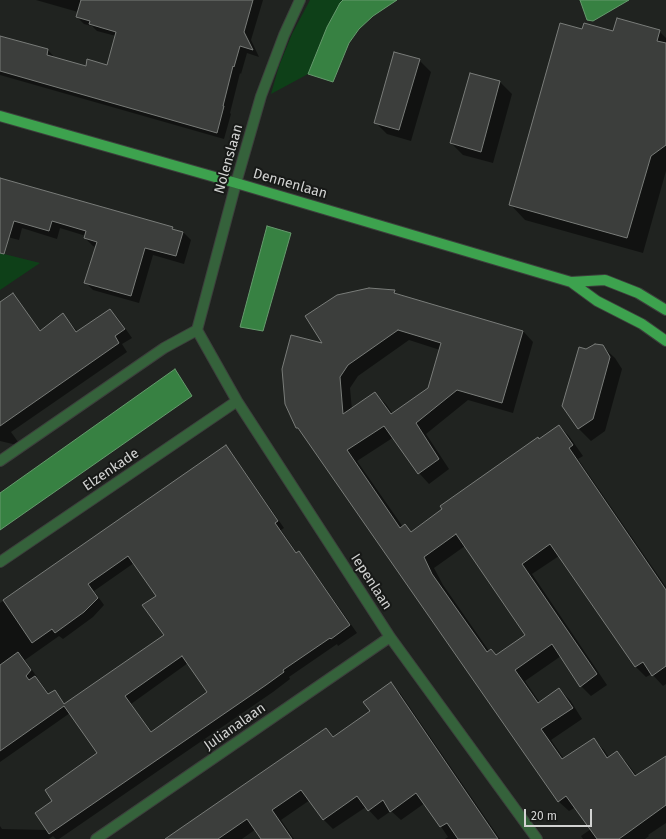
<!DOCTYPE html>
<html>
<head>
<meta charset="utf-8">
<style>
	body { margin:0 }
	#map { position:relative; width:666px; height:839px; overflow:hidden; background:#202320; font-family:"Fira Sans",sans-serif }
	canvas { display:block }
	.scale { position:absolute; left:524px; top:809px; width:68px; height:18px; box-sizing:border-box; border:2px solid #d2d3d2; border-top:0; padding-left:5px; font-size:12px; line-height:14px; white-space:nowrap; color:#d2d3d2; -webkit-text-stroke:3px #171917; paint-order:stroke }
</style>
</head>
<body>
<div id="map">
<canvas width="666" height="839"></canvas>
<div class="scale">20 m</div>
</div>
<script>
const ctx = document.querySelector('canvas').getContext('2d');
ctx.lineJoin = 'round';
function fillPath(path, color) { ctx.fillStyle = color; ctx.fill(path, 'evenodd'); }
const poly = rows => new Path2D(rows.map(r => 'M' + r).join(''));
function stroke(path, color, width, dash) { ctx.strokeStyle = color; ctx.lineWidth = width; ctx.lineCap = dash ? 'butt' : 'round'; ctx.setLineDash(dash || []); ctx.stroke(path); }
function write(font, color, halo, rows, align = 'center') {
  ctx.font = font + ' "Fira Sans",sans-serif'; ctx.lineWidth = 4; ctx.setLineDash([]); ctx.textBaseline = 'middle'; ctx.strokeStyle = halo; ctx.fillStyle = color; for (const [text, x, y, turn = 0] of rows) {
    ctx.save(); ctx.translate(x, y); ctx.rotate((+turn || 0) * Math.PI / 180); ctx.textAlign = isNaN(turn) ? turn : align; if (halo) ctx.strokeText(text, 0, 0); ctx.fillText(text, 0, 0); ctx.restore();
  }
}
const green = poly([
	[310,0,343,0,340,3,327,27,308,74,271,94,279,66,292,34],
	[0,253,40,263,0,290]
]);
const water = poly([
	[343,0,397,0,373,16,359,29,349,43,333,82,308,74,327,27,340,3,343,0],
	[580,0,629,0,593,21,587,20,580,0],
	[267,226,291,233,263,331,240,327,267,226],
	[175,369,192,396,0,530,0,493,175,369]
]);
const shadow = poly([
	[36,0,263,0,251,40,259,57,247,53,241,74,240,73,230,113,231,114,224,139,0,75,0,36,48,50,55,58,86,67,108,66,116,36,97,31,92,26,84,24,77,17,78,12],
	[582,31,614,32,659,31,666,38,666,171,643,253,525,220,510,204],
	[419,60,431,72,411,141,387,134,375,122],
	[471,74,500,82,512,94,493,163,463,155,451,143],
	[0,178,172,228,174,230,183,232,191,240,184,264,153,255,139,303,93,290,85,282,96,247,93,246,85,238,86,236,60,228,57,239,22,228,19,240,0,235],
	[394,291,399,296,523,331,533,342,513,413,468,400,426,434,449,469,429,484,419,473,394,437,357,461,403,527,405,526,412,532,559,426,569,436,583,456,578,459,666,587,666,684,663,686,652,674,646,677,636,667,559,556,532,574,607,685,591,696,581,686,561,656,525,681,540,703,559,689,570,700,582,719,551,740,564,759,593,739,604,750,609,758,617,752,627,763,637,776,666,758,666,823,648,835,649,836,645,839,583,839,581,836,591,829,576,807,569,811,558,801,304,435,297,428,325,344],
	[409,340,440,350,429,389,393,414,386,404,375,393,352,410,350,388,358,376],
	[465,546,526,635,497,656,489,651,443,585,434,568],
	[110,310,118,318,132,338,122,344,127,352,11,432,21,446,0,441,0,348,34,325,41,331,63,315,78,332],
	[602,346,615,358,622,369,605,431,591,441,579,429,563,406,587,350],
	[225,446,232,453,284,528,281,530,297,553,299,552,305,559,357,633,338,646,337,644,289,677,290,679,273,692,59,839,56,839,53,836,49,839,0,839,0,826,2,829,48,830,54,801,99,754,70,713,0,762,0,603],
	[134,563,158,596,165,635,65,704,54,691,50,695,37,678,37,677,25,660,59,636,63,639,93,617,104,605,94,591],
	[188,663,209,693,152,732,131,704],
	[391,684,400,693,500,839,445,839,448,837,425,803,401,820,391,811,378,820,366,807,333,829,324,820,310,800,281,820,294,839,263,839,256,829,242,839,167,839,326,729,334,737,371,711]
]);
const building = poly([
	[81,0,253,0,244,32,253,50,240,46,234,67,233,66,223,106,224,106,217,133,0,71,0,36,48,49,47,55,86,66,87,59,107,65,116,32,89,24,90,21,76,17,81,0],
	[617,18,660,30,657,41,666,43,666,145,651,156,627,238,509,205,560,23,582,29,584,23,613,31,617,18],
	[394,52,420,59,399,130,374,123,394,52],
	[470,73,500,81,481,152,450,143,470,73],
	[0,178,173,227,172,229,183,232,176,256,145,248,131,296,84,283,97,242,84,238,86,231,52,221,49,231,14,221,4,254,0,253,0,178],
	[369,288,395,290,394,293,523,331,502,403,457,390,416,423,439,459,418,474,384,426,347,450,400,528,405,524,411,532,442,509,440,506,538,437,539,439,559,425,573,445,569,448,666,590,666,666,652,676,643,662,635,667,550,544,522,564,597,674,580,687,552,644,515,670,538,703,559,688,573,708,541,729,562,759,594,738,607,758,617,751,635,776,666,756,666,805,619,839,597,839,566,796,558,802,298,428,296,428,285,404,282,369,291,335,322,343,305,316,337,295,369,288],
	[398,330,441,343,428,388,391,414,375,392,343,414,340,377,348,365,398,330],
	[456,534,525,635,496,655,491,649,487,652,432,574,424,557,456,534],
	[13,293,40,331,63,313,76,332,110,309,125,329,115,336,119,343,0,426,0,302,13,293],
	[595,344,603,345,610,357,593,419,578,429,562,406,579,347,586,349,595,344],
	[226,445,278,521,275,523,296,553,299,551,350,625,331,639,330,638,283,670,284,672,266,685,49,834,35,813,52,801,45,790,97,753,64,706,0,751,0,665,18,652,31,670,26,676,29,680,35,676,48,694,55,690,64,704,164,635,142,605,156,596,128,556,88,584,98,598,84,612,55,633,52,629,32,643,3,600,226,445],
	[182,656,207,692,151,732,125,696,182,656],
	[391,682,498,839,458,839,447,823,440,827,416,793,390,812,383,800,368,811,357,796,323,820,301,790,272,810,292,839,261,839,247,819,218,839,165,839,326,728,333,737,370,711,363,702,391,682]
]);
const minor = poly([
	[197,330,237,401,390,637,537,839],
	[197,330,236,183,261,96,284,35,300,0],
	[0,461,164,348,197,330],
	[0,562,237,401],
	[96,839,390,637]
]);
const major = poly([
	[0,116,236,183,571,282,597,301,642,324,666,341],
	[571,282,605,280,638,293,666,310]
]);
const streetNames = [
	["Nolenslaan",229,159,-74],
	["Dennenlaan",290,184,16],
	["Elzenkade",111,470,-34],
	["Iepenlaan",371,582,57],
	["Julianalaan",235,727,-35]
];
fillPath(green, '#0e4018');
fillPath(water, '#378142');
stroke(water, '#669a6d', 1);
fillPath(shadow, '#0007');
fillPath(building, '#3c3e3c');
stroke(building, '#797c79', 1);
stroke(minor, '#3c3f3c', 12);
stroke(major, '#3c3f3c', 12);
stroke(minor, '#35623b', 10);
stroke(major, '#3da24e', 10);
write('14px', '#d2d3d2', '#171917', streetNames);
</script>
</body>
</html>
